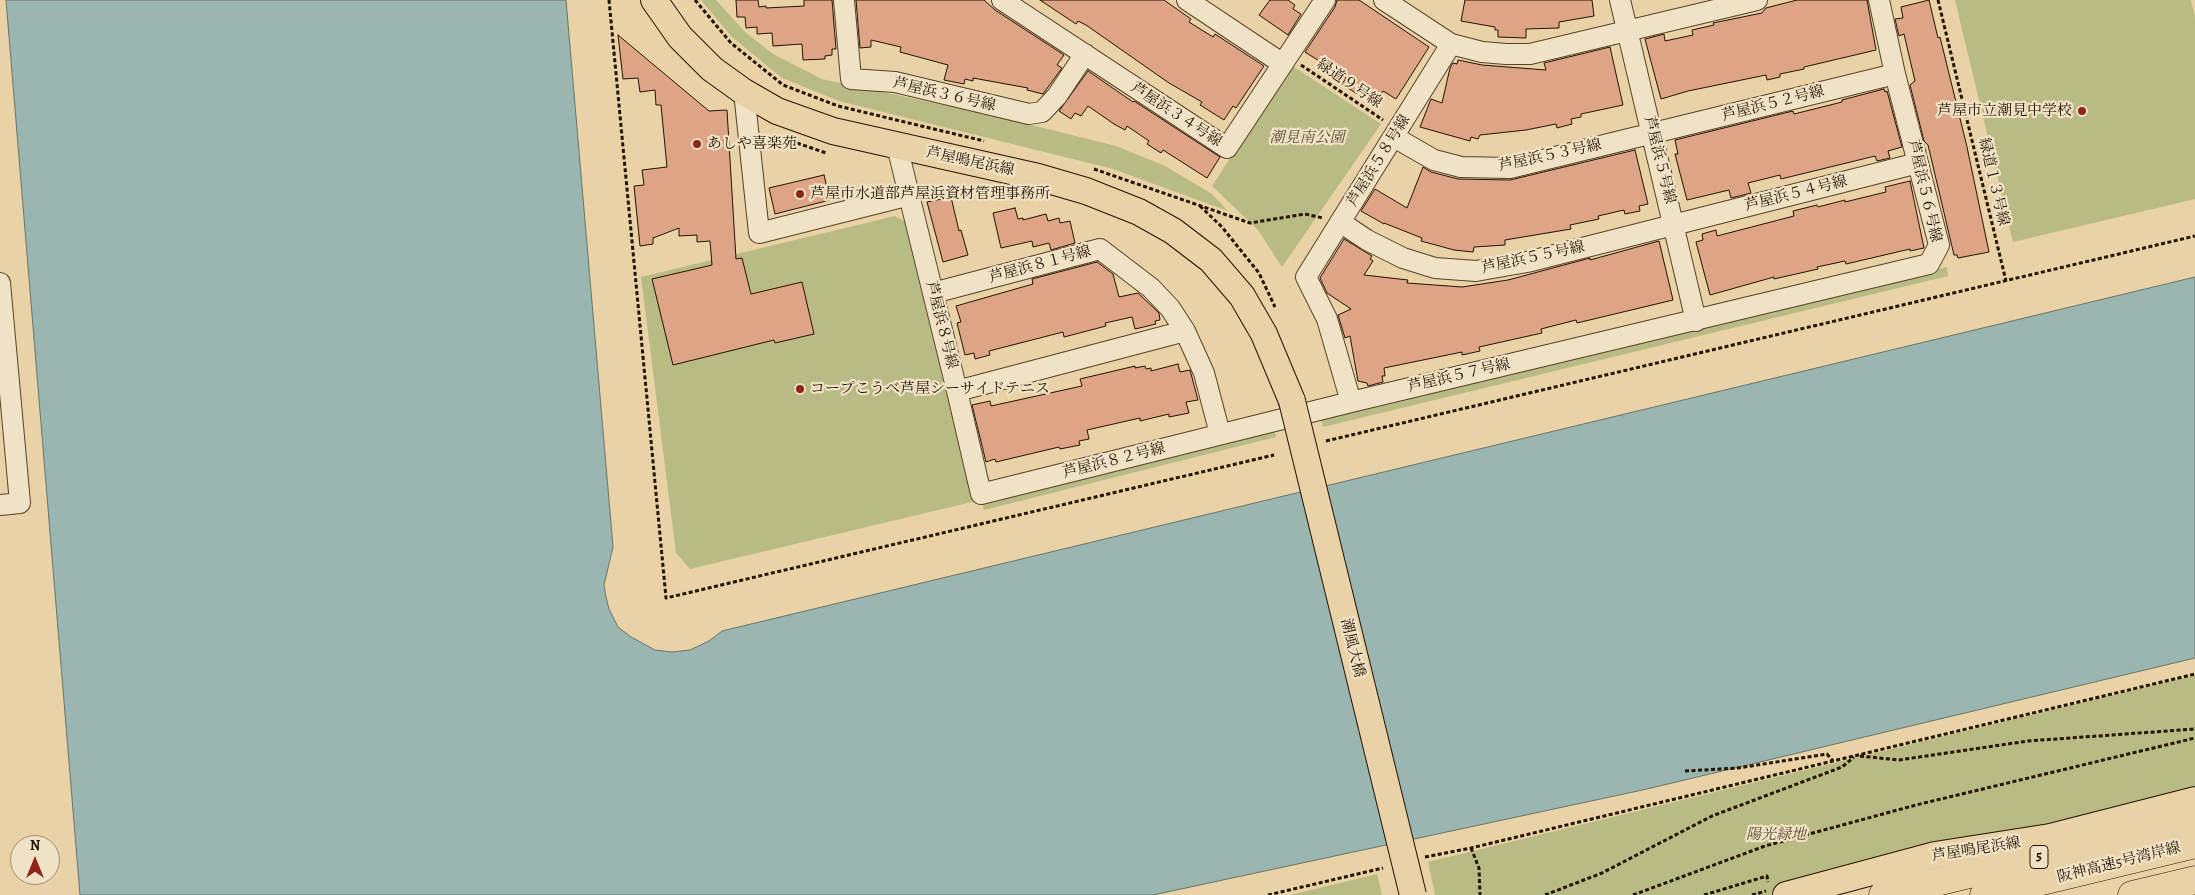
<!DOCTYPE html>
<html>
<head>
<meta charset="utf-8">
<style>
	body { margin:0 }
	#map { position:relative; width:2195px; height:895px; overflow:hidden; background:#e8d2a6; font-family:Alegreya,serif }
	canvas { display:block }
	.north { position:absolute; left:10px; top:835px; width:50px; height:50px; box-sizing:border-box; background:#f0e2c5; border:1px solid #9e8f76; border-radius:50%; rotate:0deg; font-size:14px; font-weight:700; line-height:20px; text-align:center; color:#241200 }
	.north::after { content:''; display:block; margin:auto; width:18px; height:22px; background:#8f2418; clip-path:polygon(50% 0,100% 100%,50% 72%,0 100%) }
</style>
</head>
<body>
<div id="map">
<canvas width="2195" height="895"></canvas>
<div class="north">N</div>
</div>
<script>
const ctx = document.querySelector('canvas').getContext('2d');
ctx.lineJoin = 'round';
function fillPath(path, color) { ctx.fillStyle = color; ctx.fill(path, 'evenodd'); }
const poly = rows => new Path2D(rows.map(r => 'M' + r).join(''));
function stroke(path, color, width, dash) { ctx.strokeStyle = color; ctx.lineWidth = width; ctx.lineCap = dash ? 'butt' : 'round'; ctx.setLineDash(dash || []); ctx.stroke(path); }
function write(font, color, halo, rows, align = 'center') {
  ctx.font = font + ' Alegreya,"Noto Serif JP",serif'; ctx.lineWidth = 4.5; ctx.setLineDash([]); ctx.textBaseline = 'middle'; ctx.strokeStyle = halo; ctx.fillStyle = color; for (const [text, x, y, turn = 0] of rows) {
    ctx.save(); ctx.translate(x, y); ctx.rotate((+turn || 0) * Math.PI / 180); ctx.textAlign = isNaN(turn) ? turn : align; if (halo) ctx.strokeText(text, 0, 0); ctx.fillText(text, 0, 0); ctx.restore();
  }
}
const green = poly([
	[701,0,716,0,745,32,773,54,822,79,999,117,1116,146,1165,166,1212,194,1228,211,1113,169,839,101,782,78,732,37],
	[1955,0,2191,0,2195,17,2195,199,2013,242],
	[1291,65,1381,124,1282,267,1258,230,1212,186],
	[895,216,906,222,972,502,690,569,676,553,641,277],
	[1947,267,1948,276,1323,427,1320,417],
	[1274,428,1276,437,984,510,981,499],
	[2195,675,2195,790,1769,895,1435,895,1428,862],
	[1377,874,1382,895,1290,895]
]);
const water = poly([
	[6,0,566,0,613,547,604,585,606,597,609,609,618,627,631,637,655,650,672,652,690,650,709,641,722,631,2195,277,2195,658,1647,789,1153,895,80,895,6,0]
]);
const building = poly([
	[736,0,758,0,759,7,766,6,766,8,804,6,804,0,832,0,836,49,832,49,832,55,825,56,825,59,803,60,802,44,773,46,772,33,757,34,757,27,746,28,745,17,737,17,736,0],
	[856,0,984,0,995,10,1064,55,1057,65,1062,68,1043,94,1027,90,1028,88,973,78,973,81,965,79,964,84,944,80,948,65,900,52,901,47,871,40,871,47,860,48,856,0],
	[1040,0,1164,0,1191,19,1189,22,1213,37,1215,34,1264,66,1236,108,1233,106,1224,120,1200,105,1202,102,1169,83,1086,25,1078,21,1076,24,1040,0],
	[1270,0,1288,0,1295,5,1293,9,1301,14,1288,35,1259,15,1270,0],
	[1337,0,1359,0,1429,47,1396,99,1383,91,1374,105,1342,84,1346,78,1305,52,1335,7,1337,0],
	[1465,0,1592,0,1594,16,1559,22,1559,28,1526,29,1526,38,1498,37,1498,30,1495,30,1495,27,1461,21,1465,0],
	[1797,0,1867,0,1876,50,1804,67,1804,69,1780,74,1780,77,1767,80,1766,75,1688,91,1661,99,1645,39,1664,34,1665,41,1693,35,1692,30,1714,25,1713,23,1762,13,1766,8,1797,0],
	[1929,0,1938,38,1940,37,1967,147,1989,252,1958,258,1957,255,1954,255,1928,145,1924,141,1910,85,1915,81,1904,34,1899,36,1895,19,1903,18,1901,7,1929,0],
	[618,35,709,111,727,110,736,259,742,258,751,294,802,282,814,334,775,343,774,340,673,365,652,279,712,265,710,241,697,242,697,235,679,236,679,228,653,238,653,244,640,246,634,186,644,185,642,170,667,167,661,105,656,105,655,90,640,92,638,78,623,79,618,35],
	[1610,47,1623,105,1581,114,1581,117,1571,119,1572,124,1557,128,1556,124,1526,130,1480,135,1478,139,1471,137,1470,141,1420,127,1431,99,1442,103,1450,68,1453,63,1457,64,1458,60,1482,65,1546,70,1544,63,1610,47],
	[1088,71,1133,102,1134,101,1220,157,1207,178,1163,150,1161,153,1147,144,1149,141,1127,126,1125,130,1114,124,1088,106,1081,116,1075,113,1071,119,1059,111,1088,71],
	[1884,89,1885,92,1887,91,1902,147,1888,151,1890,158,1877,161,1875,156,1781,179,1780,175,1748,183,1751,193,1731,198,1729,190,1687,200,1675,154,1678,154,1675,140,1793,111,1794,114,1842,102,1842,100,1884,89],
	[1635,150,1648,204,1639,206,1640,211,1625,214,1624,210,1598,216,1599,219,1570,225,1571,229,1505,240,1505,245,1474,247,1473,252,1454,250,1421,241,1422,238,1384,223,1384,224,1361,211,1375,189,1407,208,1423,167,1431,172,1458,179,1510,180,1635,150],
	[824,175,830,200,775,214,769,188,824,175],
	[1910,181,1924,248,1910,251,1910,249,1846,264,1845,261,1817,267,1818,269,1774,279,1774,277,1710,295,1696,242,1703,240,1702,234,1716,230,1717,236,1794,216,1793,211,1817,205,1818,207,1845,200,1845,202,1886,192,1885,187,1910,181],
	[951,197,959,231,961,230,968,255,943,262,927,202,951,197],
	[1015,208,1018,219,1023,218,1023,220,1046,214,1048,221,1059,218,1060,223,1070,221,1075,243,1051,250,1049,243,1033,247,1032,241,1001,248,993,213,1015,208],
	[1344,239,1372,256,1370,259,1373,261,1364,275,1408,280,1407,283,1462,287,1508,280,1590,258,1590,260,1659,241,1673,300,1577,323,1576,320,1541,329,1542,333,1479,347,1480,351,1462,355,1462,352,1384,368,1385,376,1382,376,1383,382,1368,386,1367,383,1358,381,1350,336,1345,338,1338,315,1351,309,1327,293,1320,278,1344,239],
	[1097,262,1113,274,1119,297,1138,293,1159,313,1160,320,1155,321,1156,324,1135,329,1132,317,1105,323,1106,326,1064,337,1063,332,989,351,990,355,975,359,974,353,965,355,957,323,961,322,956,306,1033,284,1032,279,1097,262],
	[1178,364,1180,372,1190,370,1198,400,1186,402,1189,413,1169,417,1169,414,1140,421,1140,418,1087,430,1089,439,1079,441,1080,445,1060,449,1059,447,996,462,995,459,986,462,972,405,990,401,991,406,1082,386,1080,379,1135,366,1135,368,1145,366,1146,369,1151,368,1151,371,1178,364]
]);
const path = poly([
	[609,0,666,598,1274,455],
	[695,0,731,43,783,85,838,106,984,141],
	[1938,0,2006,281],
	[1301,65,1383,120],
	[797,143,826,153],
	[1094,169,1250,223,1305,214,1323,218],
	[1200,206,1222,227,1259,273,1275,307],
	[1326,441,2195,236],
	[1860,756,1899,760,2028,741,2195,729],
	[1685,771,1738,768,1827,754,1833,761],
	[1471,848,1479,868,1480,895],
	[1425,857,1471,848,2195,674],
	[1268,895,1383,868],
	[1545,895,1602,873,1712,816,1842,767,1854,757],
	[1633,895,1765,846,1916,805,2195,738],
	[1704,895,1767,876,1768,882],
	[1752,895,1766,891]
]);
const minor = poly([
	[844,0,851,79,895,82,1029,114,1042,112,1057,96,1085,54],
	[1002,0,1227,148,1325,0],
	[1187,0,1283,64],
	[1384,0,1451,44,1482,52,1506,54,1530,54,1757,0],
	[1620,0,1696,321],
	[1451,44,1306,277,1327,319,1351,402,1929,264,1939,245,1895,74,1879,0],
	[744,92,759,233,910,195],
	[1394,137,1434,160,1461,167,1510,168,1895,74],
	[897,146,957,391,1185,331],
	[1340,222,1367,240,1403,258,1435,268,1476,271,1527,262,1918,163],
	[0,283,20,503,0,505],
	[933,293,1100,249,1151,288,1170,308,1185,331,1204,373,1220,434],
	[957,391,981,494,1351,402]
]);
const major = poly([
	[654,0,680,37,712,69,744,92,777,111,833,131,1038,177,1086,191,1139,212,1173,231,1211,260,1242,296,1264,334,1292,401],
	[1786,895,1935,855,2050,837,2195,800]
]);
const highway = poly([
	[1883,895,2195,819],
	[1984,895,2195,844],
	[2132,895,2195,880]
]);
const majorBridge = poly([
	[1292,401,1413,895]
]);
const markers = [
	[2082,111,5,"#8f2418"],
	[697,144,5,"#8f2418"],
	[800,194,5,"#8f2418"],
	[800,389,5,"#8f2418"]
];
const shields = [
	[2039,857,18]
];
const shieldNames = [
	["5",2039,857]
];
const streetNames = [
	["緑道９号線",1349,84,34],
	["芦屋浜３６号線",944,95,13],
	["芦屋浜５２号線",1773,104,-14],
	["芦屋浜３４号線",1176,115,33],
	["芦屋浜５３号線",1550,156,-12],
	["芦屋浜５号線",1659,160,76],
	["芦屋浜５８号線",1379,161,-58],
	["芦屋鳴尾浜線",970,162,12],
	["緑道１３号線",1993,182,77],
	["芦屋浜５６号線",1924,191,77],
	["芦屋浜５４号線",1796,194,-14],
	["芦屋浜５５号線",1533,258,-12],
	["芦屋浜８１号線",1040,265,-15],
	["芦屋浜８号線",941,325,76],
	["芦屋浜５７号線",1459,376,-13],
	["芦屋浜８２号線",1114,461,-14],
	["潮風大橋",1352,648,76],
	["芦屋鳴尾浜線",1976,850,-9],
	["阪神高速5号湾岸線",2119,863,-14]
];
const poiNames = [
	["芦屋市立潮見中学校",2072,111,"right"],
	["あしや喜楽苑",707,144],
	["芦屋市水道部芦屋浜資材管理事務所",810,194],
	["コープこうべ芦屋シーサイドテニス",810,389]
];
const parkNames = [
	["潮見南公園",1307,138],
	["陽光緑地",1776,835]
];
fillPath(green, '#b9bb84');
fillPath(water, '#99b6b0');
stroke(water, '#6a746a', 1);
fillPath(building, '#dda585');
stroke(building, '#241200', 1);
stroke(minor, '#55422a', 22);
stroke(major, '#241200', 28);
stroke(highway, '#241200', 29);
stroke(path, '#241200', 3, [4, 2.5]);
stroke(minor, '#f0e2c5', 20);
stroke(major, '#e8d2a6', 26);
stroke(highway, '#e8d2a6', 28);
stroke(majorBridge, '#241200', 28, []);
stroke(majorBridge, '#e8d2a6', 26);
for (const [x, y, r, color] of markers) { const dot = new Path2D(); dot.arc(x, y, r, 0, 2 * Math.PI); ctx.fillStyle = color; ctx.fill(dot); stroke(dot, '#f0e2c5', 2); }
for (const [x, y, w] of shields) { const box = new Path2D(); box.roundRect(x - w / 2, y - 11.5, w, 23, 4); ctx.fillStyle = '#f0e2c5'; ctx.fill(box); stroke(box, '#241200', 1); }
write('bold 14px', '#241200', null, shieldNames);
write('15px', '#241200', '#f0e2c5', streetNames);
write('15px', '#241200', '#f0e2c5', poiNames, 'left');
write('italic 15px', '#584d2e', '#f0e2c5', parkNames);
</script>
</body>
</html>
